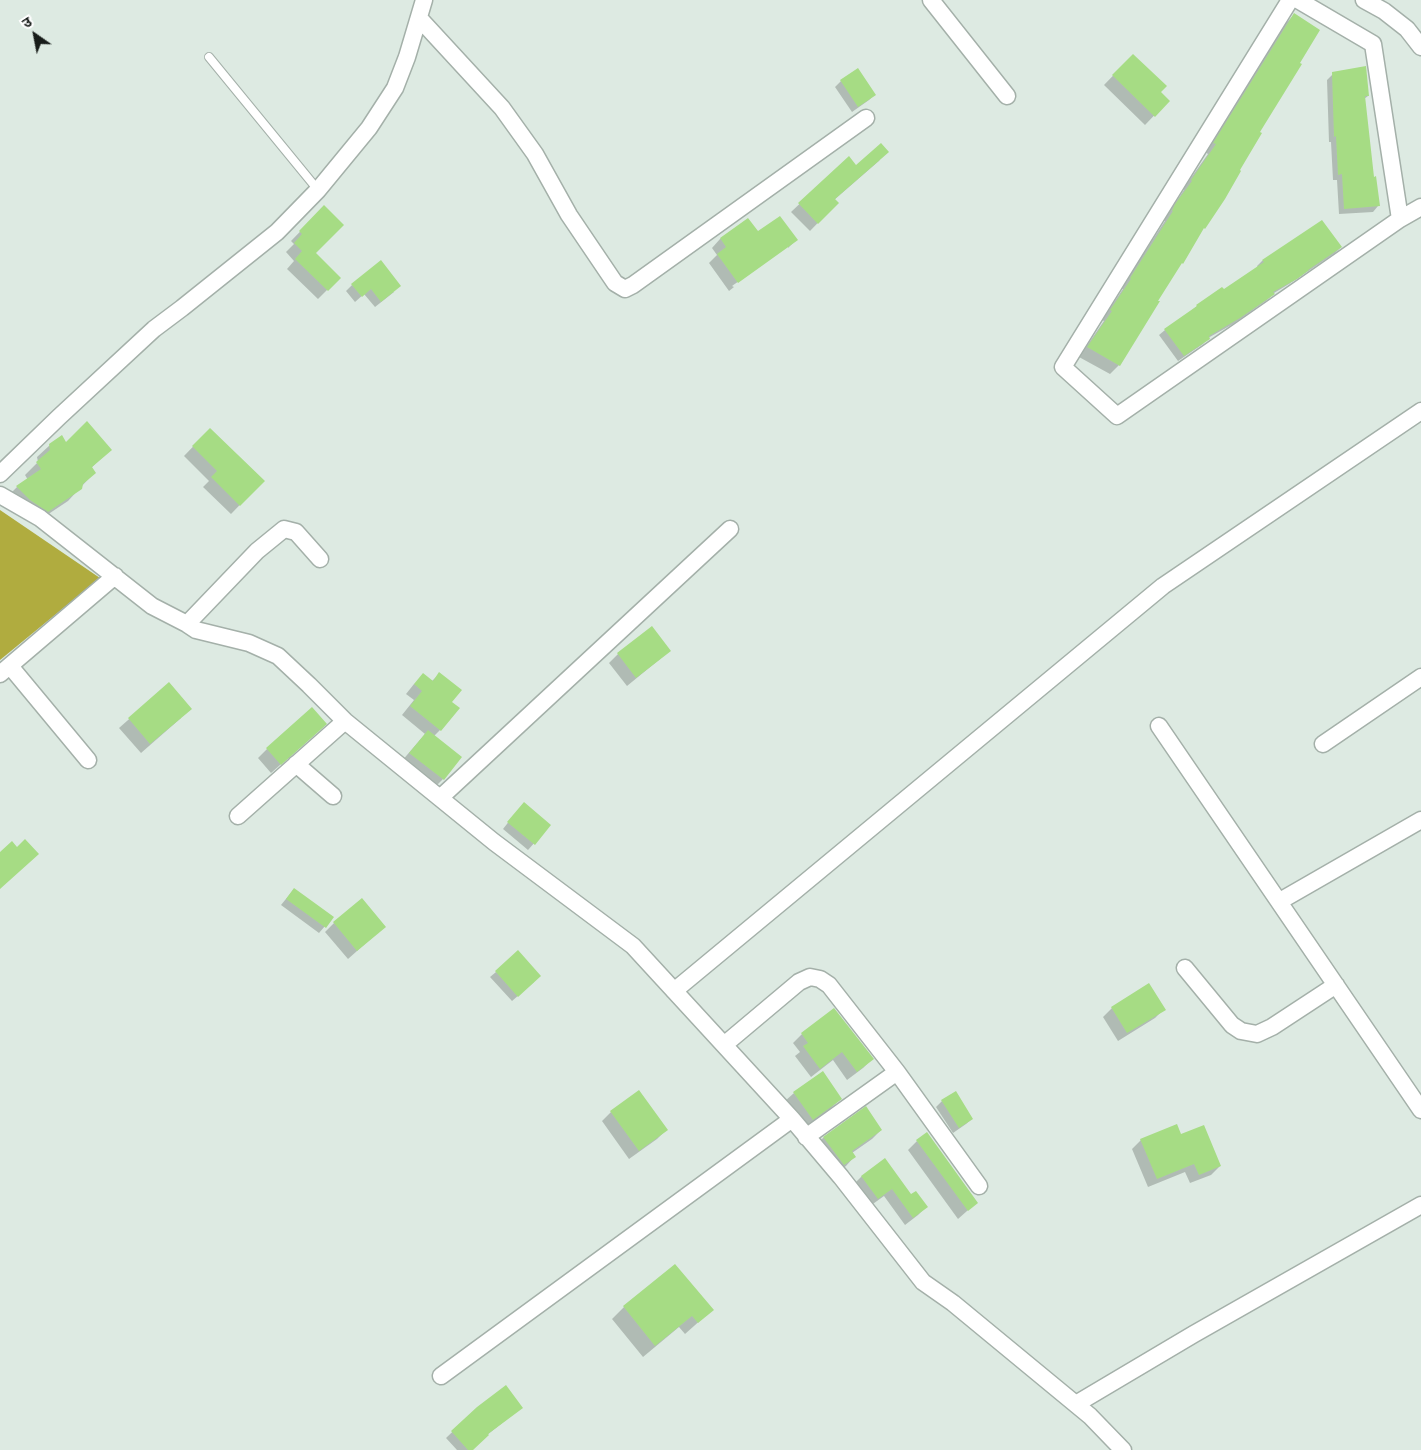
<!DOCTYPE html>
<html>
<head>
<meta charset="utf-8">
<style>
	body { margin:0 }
	#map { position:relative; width:1421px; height:1450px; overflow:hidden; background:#ddeae2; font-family:"Roboto Condensed","Noto Sans Devanagari",sans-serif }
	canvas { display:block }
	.north { position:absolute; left:10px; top:10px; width:50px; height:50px; -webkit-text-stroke:4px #fff; paint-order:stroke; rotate:327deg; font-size:14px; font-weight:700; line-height:20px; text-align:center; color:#181d1a }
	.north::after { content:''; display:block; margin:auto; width:18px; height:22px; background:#181d1a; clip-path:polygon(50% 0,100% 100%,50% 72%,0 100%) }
</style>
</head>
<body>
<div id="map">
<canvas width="1421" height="1450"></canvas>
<div class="north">उ</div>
</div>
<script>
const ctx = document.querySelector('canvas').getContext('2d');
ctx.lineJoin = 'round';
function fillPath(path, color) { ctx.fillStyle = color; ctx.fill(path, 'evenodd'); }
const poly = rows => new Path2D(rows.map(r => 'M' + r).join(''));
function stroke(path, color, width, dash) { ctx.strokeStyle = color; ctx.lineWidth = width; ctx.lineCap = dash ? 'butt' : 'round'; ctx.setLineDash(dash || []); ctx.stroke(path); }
const forest = poly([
	[0,510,100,578,0,660]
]);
const shadow = poly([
	[1294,15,1178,266,1119,365,1110,374,1079,357,1104,321,1102,320,1123,289,1121,288,1165,221,1163,220,1167,215,1184,190,1183,189,1208,154,1205,152,1285,24],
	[1133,55,1160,92,1168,101,1145,125,1104,85],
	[1333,74,1368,96,1364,99,1373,178,1378,206,1373,212,1339,214,1337,180,1333,180,1331,142,1329,142,1327,80],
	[841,81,875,94,869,100,852,112,835,87],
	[848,158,856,166,880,160,834,200,837,203,810,231,791,212],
	[324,207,314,253,339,278,318,299,287,269,294,261,286,252,294,244,291,241],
	[748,220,758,233,796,240,788,248,788,246,732,286,734,287,729,291,709,263,717,255,712,248,720,239],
	[1322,222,1341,247,1335,253,1289,284,1274,293,1267,300,1233,324,1208,338,1203,344,1178,361,1159,335,1165,330,1191,311,1197,306,1223,291,1258,268,1257,266,1262,261],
	[352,285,394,292,375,307,364,294,355,302,346,291],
	[210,429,263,481,231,514,203,487,209,481,184,456],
	[66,444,110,450,91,468,94,473,68,501,35,523,5,499,17,487,28,480,25,475,38,462,37,457,50,445],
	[669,650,660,659,627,686,609,663,618,654],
	[439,674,450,702,440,730,434,736,443,779,434,788,401,762,425,734,402,715,414,700,406,694,414,684,432,681],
	[169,684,181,718,141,753,119,728],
	[316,733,271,773,258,758,267,749],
	[518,810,550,825,528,850,503,829],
	[294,889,332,918,319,933,281,905],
	[334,923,384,927,348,959,325,932],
	[496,972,534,982,512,1001,490,977],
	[1112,1008,1164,1009,1155,1018,1118,1041,1103,1017],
	[802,1034,872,1059,863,1068,847,1080,833,1060,811,1077,795,1056,800,1052,793,1043],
	[794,1093,840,1099,831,1108,804,1128,785,1101],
	[942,1101,972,1119,966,1124,953,1133,936,1107],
	[866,1108,881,1130,872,1139,852,1153,854,1157,846,1166,835,1174,814,1147,823,1138],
	[611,1112,666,1130,657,1139,629,1159,602,1121],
	[1181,1136,1220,1166,1211,1175,1190,1183,1185,1172,1148,1187,1132,1149,1141,1140],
	[917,1141,976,1203,958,1219,908,1150],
	[862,1176,911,1196,926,1207,918,1215,905,1225,884,1196,870,1206,854,1184],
	[675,1265,712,1310,685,1334,679,1327,643,1357,612,1319,624,1307],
	[477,1408,521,1408,487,1435,472,1450,457,1450,446,1438]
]);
const building = poly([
	[1294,13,1320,30,1300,63,1302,64,1260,132,1262,133,1240,170,1241,171,1225,199,1205,229,1204,228,1183,264,1182,263,1158,301,1160,301,1120,366,1087,347,1112,311,1110,310,1131,279,1130,278,1173,211,1172,211,1175,204,1192,181,1191,180,1216,144,1213,143],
	[1133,54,1167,86,1161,92,1170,101,1155,117,1112,75],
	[1366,66,1369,96,1365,96,1374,177,1376,176,1380,206,1344,209,1342,174,1338,175,1336,136,1334,137,1332,72],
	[858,68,876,95,858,107,840,80],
	[881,143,889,152,835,199,839,203,818,224,798,203,849,156,856,165],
	[324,205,344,225,316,253,341,278,328,291,295,259,302,251,294,243,302,234,299,231],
	[780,216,798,240,738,283,717,254,726,247,720,238,748,218,758,231],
	[1322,220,1342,247,1308,270,1309,270,1297,279,1273,292,1275,294,1240,318,1209,336,1210,339,1184,356,1164,329,1197,306,1196,305,1222,287,1224,289,1264,262,1262,260],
	[381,260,401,286,381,302,371,289,362,297,351,284],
	[87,421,112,450,92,467,96,473,83,484,82,489,48,512,30,500,16,486,41,469,36,462,50,450,49,444,62,435,66,442],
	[210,428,265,481,240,506,211,477,217,471,192,446],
	[652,626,671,651,636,678,617,653],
	[439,672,462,690,452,702,460,708,441,731,410,706,422,691,414,684,423,673,433,681],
	[169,682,192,709,150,744,128,718],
	[312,707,327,724,281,765,266,748],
	[428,730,462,757,444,780,409,753],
	[524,802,551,825,535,845,507,822],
	[25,839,39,854,0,889,0,852,12,841,17,847],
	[294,888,334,917,326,928,286,899],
	[362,898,386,927,357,951,333,922],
	[518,950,541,976,518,997,495,971],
	[1149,983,1166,1010,1127,1033,1111,1007],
	[834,1008,874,1059,857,1072,842,1052,820,1069,803,1046,808,1043,801,1033],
	[823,1071,842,1099,813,1120,793,1092],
	[639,1090,668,1130,639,1151,610,1111],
	[956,1091,973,1119,959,1128,941,1100],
	[866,1106,882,1130,852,1151,856,1157,844,1165,823,1137],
	[1177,1124,1181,1134,1204,1125,1221,1166,1199,1175,1194,1164,1157,1179,1140,1139],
	[927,1132,978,1203,968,1211,916,1140],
	[885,1158,911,1194,916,1191,928,1207,913,1218,892,1189,878,1199,861,1176],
	[675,1264,714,1310,698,1323,692,1316,655,1346,623,1306],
	[506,1385,523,1408,488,1434,489,1435,473,1450,468,1450,451,1431,477,1407]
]);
const lane = poly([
	[209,57,318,190]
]);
const street = poly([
	[931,0,1007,96],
	[1290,0,1063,367,1117,416,1400,219,1421,207],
	[1298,0,1373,44,1400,219],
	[1364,0,1384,11,1407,29,1421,47],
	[419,18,502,108,535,154,569,215,615,283,625,289,633,285,866,118],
	[0,474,59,417,154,329,182,308,277,232,318,190,369,128,395,88,407,57,424,0],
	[0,495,40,518,152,606,187,624,196,630,249,643,278,656,309,685,345,721,494,842,633,946,792,1119,841,1177,923,1282,953,1303,1090,1416,1123,1450],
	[187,624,257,551,284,529,296,532,320,559],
	[10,666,88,760],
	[0,674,115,576],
	[1159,726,1421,1110],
	[1323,744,1421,677],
	[296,764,333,796],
	[440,798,730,529],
	[238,816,345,721],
	[1280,901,1421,820],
	[1185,968,1232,1025,1241,1031,1257,1034,1272,1027,1336,985],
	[674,991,1163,586,1421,411],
	[724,1045,799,982,810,977,820,979,829,985,897,1072,979,1186],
	[806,1137,897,1072],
	[441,1376,792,1119],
	[1076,1404,1194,1334,1421,1205]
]);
fillPath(forest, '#b0ac3f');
fillPath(shadow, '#0003');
fillPath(building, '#a6dc84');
stroke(lane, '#a4b0a9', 10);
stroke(street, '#a4b0a9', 19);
stroke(lane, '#fff', 8);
stroke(street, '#fff', 16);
</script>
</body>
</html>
